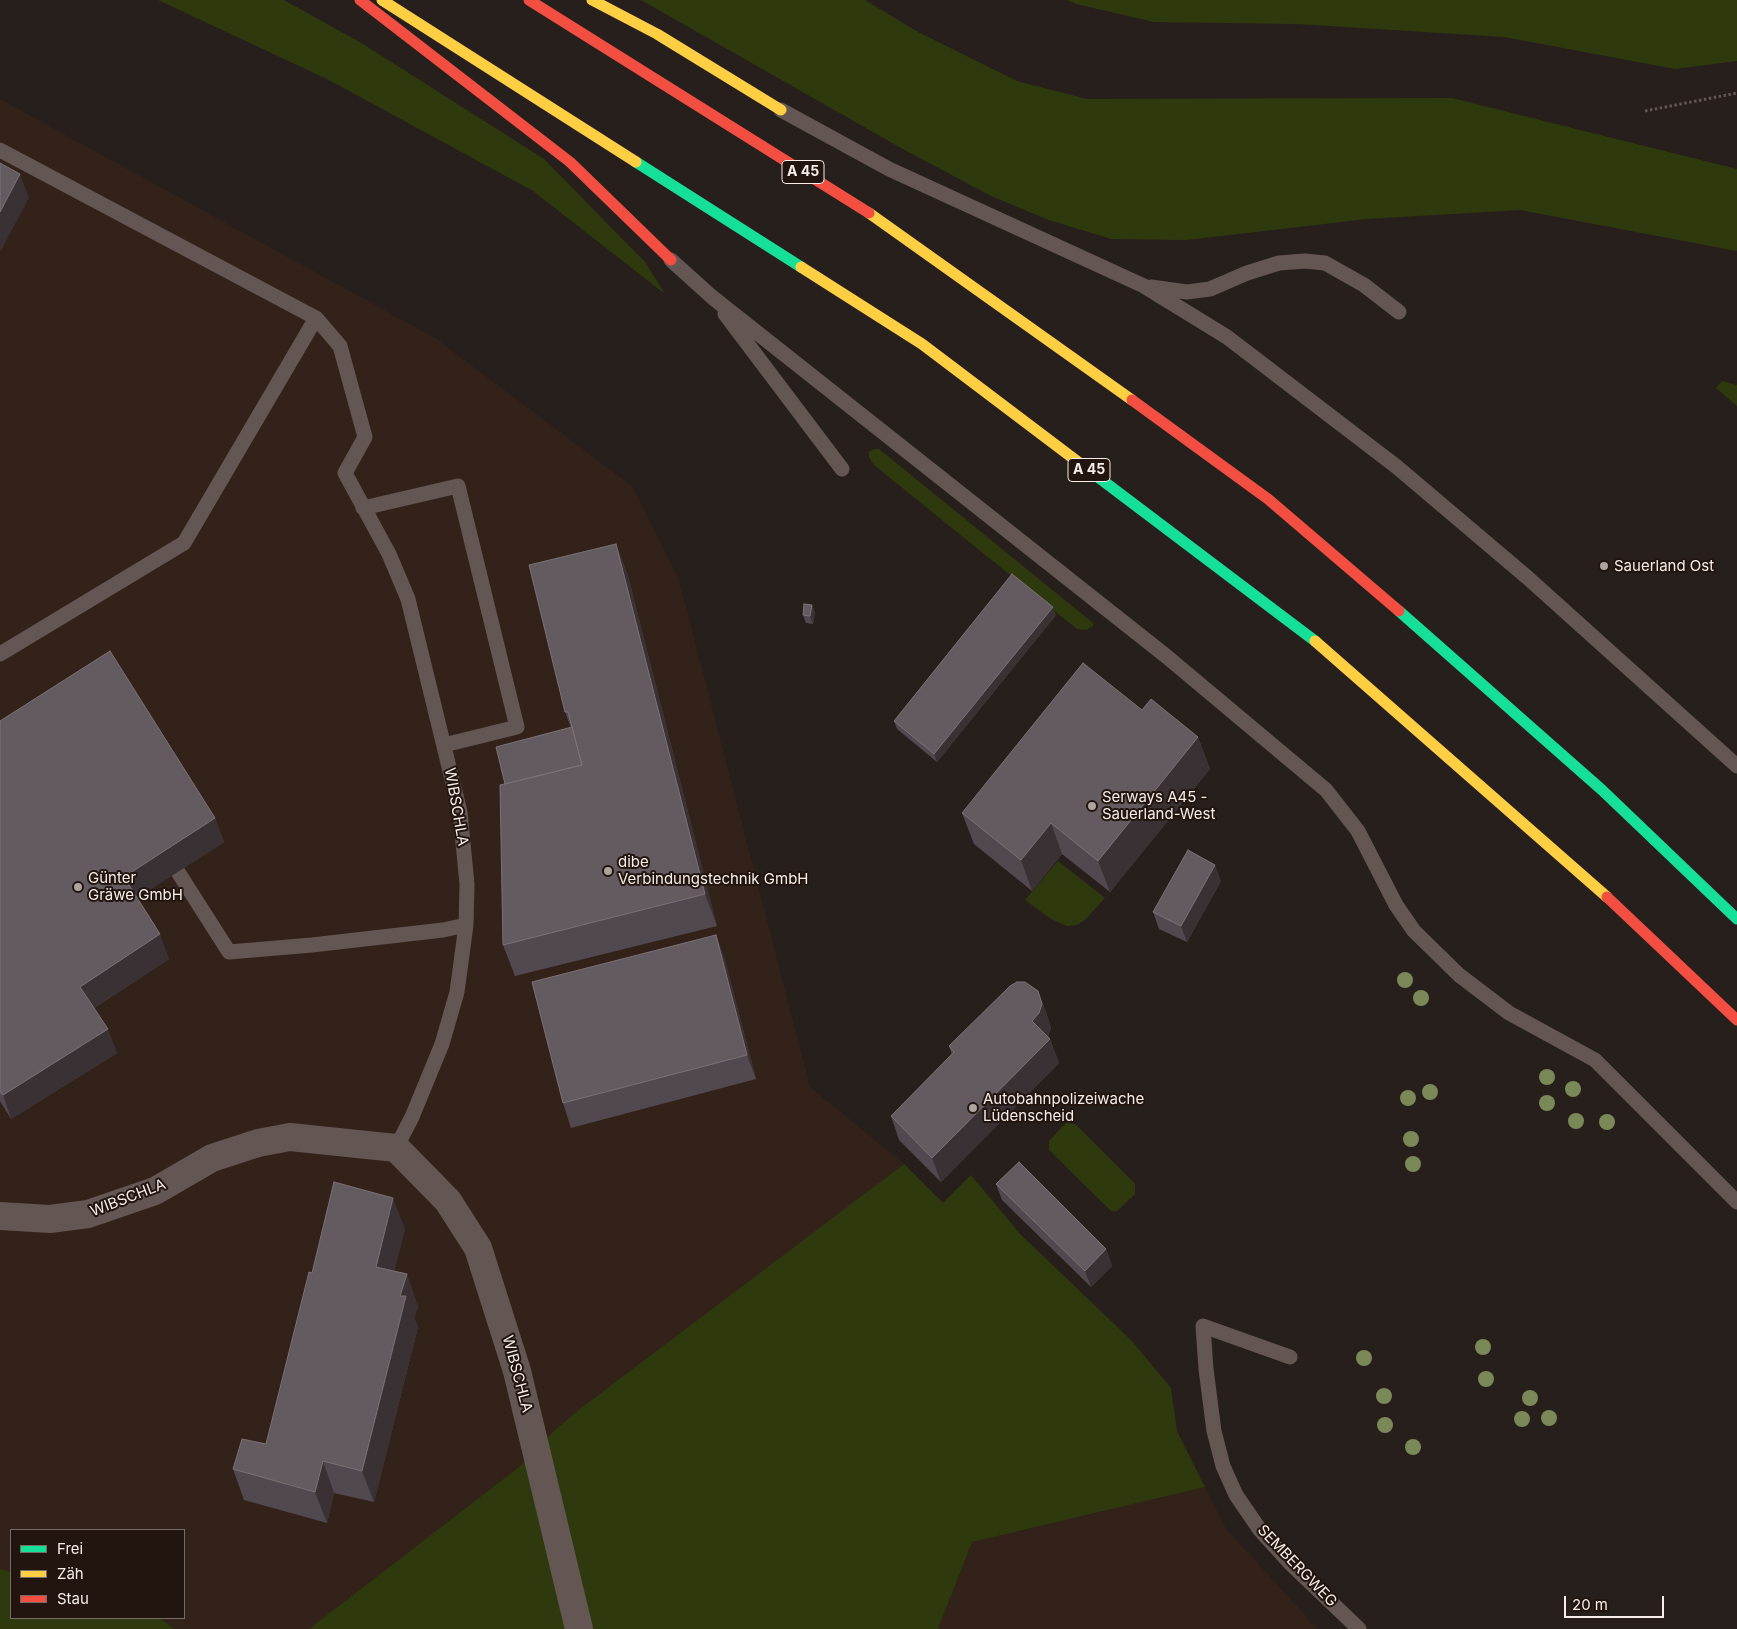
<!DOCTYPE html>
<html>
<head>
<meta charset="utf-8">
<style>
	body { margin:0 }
	#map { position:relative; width:1737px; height:1629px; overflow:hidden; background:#271f1c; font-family:Inter,sans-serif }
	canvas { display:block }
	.legend { position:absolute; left:10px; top:1529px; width:175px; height:90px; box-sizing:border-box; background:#22150f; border:1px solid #776b66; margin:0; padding:6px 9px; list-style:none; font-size:15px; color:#f7ede9 }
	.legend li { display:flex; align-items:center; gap:10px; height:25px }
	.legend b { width:25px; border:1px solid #776b66 }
	.scale { position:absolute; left:1564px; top:1596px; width:100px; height:22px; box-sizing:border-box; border:2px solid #f7ede9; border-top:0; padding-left:6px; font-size:15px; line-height:18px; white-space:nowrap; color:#f7ede9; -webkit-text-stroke:4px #22150f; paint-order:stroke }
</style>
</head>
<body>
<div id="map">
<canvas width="1737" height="1629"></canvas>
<ul class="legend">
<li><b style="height:6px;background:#16e098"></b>Frei</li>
<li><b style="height:6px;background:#ffcf43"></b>Zäh</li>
<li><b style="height:6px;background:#f24e42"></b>Stau</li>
</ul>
<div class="scale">20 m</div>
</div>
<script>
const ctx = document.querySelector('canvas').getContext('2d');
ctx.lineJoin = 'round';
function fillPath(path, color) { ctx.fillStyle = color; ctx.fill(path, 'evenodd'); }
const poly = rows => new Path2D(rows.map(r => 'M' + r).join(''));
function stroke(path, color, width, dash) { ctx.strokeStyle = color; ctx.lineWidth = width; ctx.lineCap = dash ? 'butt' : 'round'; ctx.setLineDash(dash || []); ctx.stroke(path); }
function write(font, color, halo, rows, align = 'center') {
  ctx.font = font + ' Inter,sans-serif'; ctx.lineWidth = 4; ctx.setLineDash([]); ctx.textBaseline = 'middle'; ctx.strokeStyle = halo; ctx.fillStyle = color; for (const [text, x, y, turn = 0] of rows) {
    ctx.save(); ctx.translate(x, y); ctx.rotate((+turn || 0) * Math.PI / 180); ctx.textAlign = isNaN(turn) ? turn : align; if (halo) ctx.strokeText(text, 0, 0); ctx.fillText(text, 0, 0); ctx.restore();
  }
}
const built = poly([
	[0,99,435,338,633,487,679,580,810,1087,904,1164,581,1408,519,1467,309,1629,175,1629,159,1618,184,1618,184,1530,11,1530,11,1572,0,1569],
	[1205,1487,1226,1529,1318,1629,938,1629,972,1542]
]);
const green = poly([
	[158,0,284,0,363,44,544,159,645,262,665,294,533,191,329,80],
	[641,0,865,0,916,31,1017,81,1087,99,1452,98,1737,169,1737,251,1520,210,1367,219,1187,240,1111,239,1049,220,991,196,901,148],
	[1067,0,1737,0,1737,61,1675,69,1504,37,1297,24,1154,22,1076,4],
	[1722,381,1737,385,1737,406,1716,388],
	[874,449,879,449,1093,623,1093,626,1086,630,1077,629,874,465,869,457,869,452],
	[1058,861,1105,898,1085,920,1077,925,1067,926,1051,919,1025,900],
	[1066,1123,1075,1124,1135,1184,1135,1194,1117,1211,1111,1211,1049,1150,1049,1141],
	[904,1164,943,1203,971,1175,1021,1235,1131,1340,1171,1388,1177,1431,1205,1487,972,1542,938,1629,309,1629,519,1467,554,1431,581,1408],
	[0,1569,11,1572,11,1618,159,1618,175,1629,0,1629]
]);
const path = poly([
	[1645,111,1737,93]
]);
const lane = poly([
	[781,110,889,169,1144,286,1227,337,1397,467,1528,578,1737,766],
	[0,150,316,318,340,346,365,437,345,473,389,554,408,599,460,812,467,884,466,925,457,992,442,1044,412,1117,396,1148],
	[671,260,712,297,1166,656,1326,790,1358,831,1396,905,1414,931,1459,975,1509,1013,1595,1060,1737,1202],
	[1151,287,1187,292,1210,289,1247,273,1279,263,1305,261,1325,263,1364,285,1399,312],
	[725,314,842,469],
	[363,508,458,486,517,727,444,745],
	[0,654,184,543,316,318],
	[178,872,229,952,312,945,443,930,466,925],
	[1290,1357,1203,1326,1206,1369,1214,1431,1223,1466,1236,1495,1260,1530,1290,1563,1359,1629]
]);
const street = poly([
	[0,1216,50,1219,88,1214,155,1191,212,1158,258,1143,290,1137,396,1148,448,1201,478,1248,517,1371,579,1629]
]);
const fast = poly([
	[636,162,801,267],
	[1090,471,1315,641],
	[1399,611,1602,790,1737,919]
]);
const slow = poly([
	[382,0,636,162],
	[592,0,657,34,781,110],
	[869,213,1132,400],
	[801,267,922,344,1090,471],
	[1315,641,1607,897]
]);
const jam = poly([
	[360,0,570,162,671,260],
	[529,0,869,213],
	[1132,400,1268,499,1399,611],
	[1607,897,1737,1020]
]);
const trees = [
	[1405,980],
	[1421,998],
	[1547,1077],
	[1573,1089],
	[1430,1092],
	[1408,1098],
	[1547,1103],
	[1576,1121],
	[1607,1122],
	[1411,1139],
	[1413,1164],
	[1483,1347],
	[1364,1358],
	[1486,1379],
	[1384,1396],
	[1530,1398],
	[1549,1418],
	[1522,1419],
	[1385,1425],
	[1413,1447]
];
const wall = poly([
	[616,544,628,576,717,926,515,976,503,945,571,728,565,712],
	[812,605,815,613,813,624,806,623,803,615],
	[1056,615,937,762,897,729,894,721],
	[1142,710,1198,737,1210,769,1110,892,1062,854,1032,891,974,844,962,813],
	[0,721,215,818,224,842,137,898,169,959,94,1008,117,1053,11,1119,0,1101],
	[1221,881,1187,942,1159,929,1153,912],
	[716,935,725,960,756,1079,571,1128,563,1103],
	[1038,991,1047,1015,1051,1028,1048,1036,1050,1039,1059,1063,941,1182,899,1140,891,1116,952,1055,949,1046],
	[996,1184,1106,1249,1112,1266,1091,1287,1002,1200],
	[405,1229,394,1271,418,1306,414,1318,418,1327,374,1502,334,1493,327,1523,244,1500,233,1469,266,1444,312,1273]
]);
const shadedWall = poly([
	[20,174,29,198,0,252,0,212],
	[616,544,628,576,717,926,705,894],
	[812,605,815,613,813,624,810,616],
	[1053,607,1056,615,937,762,934,754],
	[1198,737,1210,769,1110,892,1098,861],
	[215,818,224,842,133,901,124,877],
	[1051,823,1062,854,1032,891,1021,860],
	[1215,865,1221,881,1187,942,1181,926],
	[160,934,169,959,89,1011,80,987],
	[716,935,725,960,756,1079,747,1055],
	[1038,991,1047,1015,1051,1028,1048,1037,1032,1021],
	[108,1029,117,1053,11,1119,3,1095],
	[1050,1039,1059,1063,941,1182,932,1158],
	[393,1198,405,1229,387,1298,376,1267],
	[1106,1249,1112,1266,1091,1287,1085,1271],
	[407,1274,418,1306,414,1318,418,1327,374,1502,362,1471,400,1296],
	[323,1461,334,1493,327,1523,315,1492]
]);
const building = poly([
	[0,163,20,174,0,212,0,163],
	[616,544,705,894,503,945,500,785,582,765,568,712,565,712,529,565,616,544],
	[1012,574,1053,607,934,754,894,721,1012,574],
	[804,604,812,605,810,616,803,615,804,604],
	[110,651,215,818,124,877,160,934,80,987,108,1029,3,1095,0,1091,0,721,110,651],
	[1083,663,1142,710,1151,699,1198,737,1098,861,1051,823,1021,860,962,813,1083,663],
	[572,727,582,765,505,784,496,747,572,727],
	[1188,850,1215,865,1181,926,1153,912,1188,850],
	[716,935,747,1055,563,1103,532,982,716,935],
	[1017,982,1025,982,1038,991,1042,1004,1039,1013,1032,1021,1050,1039,932,1158,891,1116,954,1052,949,1046,1010,986,1017,982],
	[1019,1162,1106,1249,1085,1271,996,1184,1019,1162],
	[334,1182,393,1198,376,1267,407,1274,400,1296,406,1296,362,1471,323,1461,315,1492,233,1469,242,1439,266,1444,309,1272,312,1273,334,1182]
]);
const markers = [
	[1604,566,5,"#aea5a1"],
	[1092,806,5,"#aea5a1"],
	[608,871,5,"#aea5a1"],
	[78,887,5,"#aea5a1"],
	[973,1108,5,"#aea5a1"]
];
const shields = [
	[803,172,42],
	[1089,470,42]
];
const shieldNames = [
	["A 45",803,172],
	["A 45",1089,470]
];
const poiNames = [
	["Sauerland Ost",1614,566],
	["Serways A45 -",1102,797],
	["Sauerland-West",1102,814],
	["dibe",618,862],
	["Verbindungstechnik GmbH",618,879],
	["Günter",88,878],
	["Gräwe GmbH",88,895],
	["Autobahnpolizeiwache",983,1099],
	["Lüdenscheid",983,1116]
];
const streetNames = [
	["WIBSCHLA",456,807,80],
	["WIBSCHLA",128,1198,-21],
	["WIBSCHLA",517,1374,75],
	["SEMBERGWEG",1297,1566,46]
];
fillPath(built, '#33221a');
fillPath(green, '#2e3a0e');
stroke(path, '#605653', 3, [2.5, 2.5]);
stroke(lane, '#645653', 15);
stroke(street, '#645653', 28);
stroke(fast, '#16e098', 11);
stroke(slow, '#ffcf43', 11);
stroke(jam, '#f24e42', 11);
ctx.fillStyle = '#7b8858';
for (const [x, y] of trees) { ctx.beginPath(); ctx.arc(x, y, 8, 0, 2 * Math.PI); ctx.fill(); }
fillPath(wall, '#524950');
fillPath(shadedWall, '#3a3134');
fillPath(building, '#645b60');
stroke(building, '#7b7276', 1);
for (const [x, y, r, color] of markers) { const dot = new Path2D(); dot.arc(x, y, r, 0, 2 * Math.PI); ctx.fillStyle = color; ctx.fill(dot); stroke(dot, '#22150f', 2); }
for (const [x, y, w] of shields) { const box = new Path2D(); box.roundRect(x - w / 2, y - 11.5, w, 23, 4); ctx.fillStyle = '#22150f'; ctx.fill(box); stroke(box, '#f7ede9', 1); }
write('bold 14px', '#f7ede9', null, shieldNames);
write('15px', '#f7ede9', '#22150f', poiNames, 'left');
write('15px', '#f7ede9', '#22150f', streetNames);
</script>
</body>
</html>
